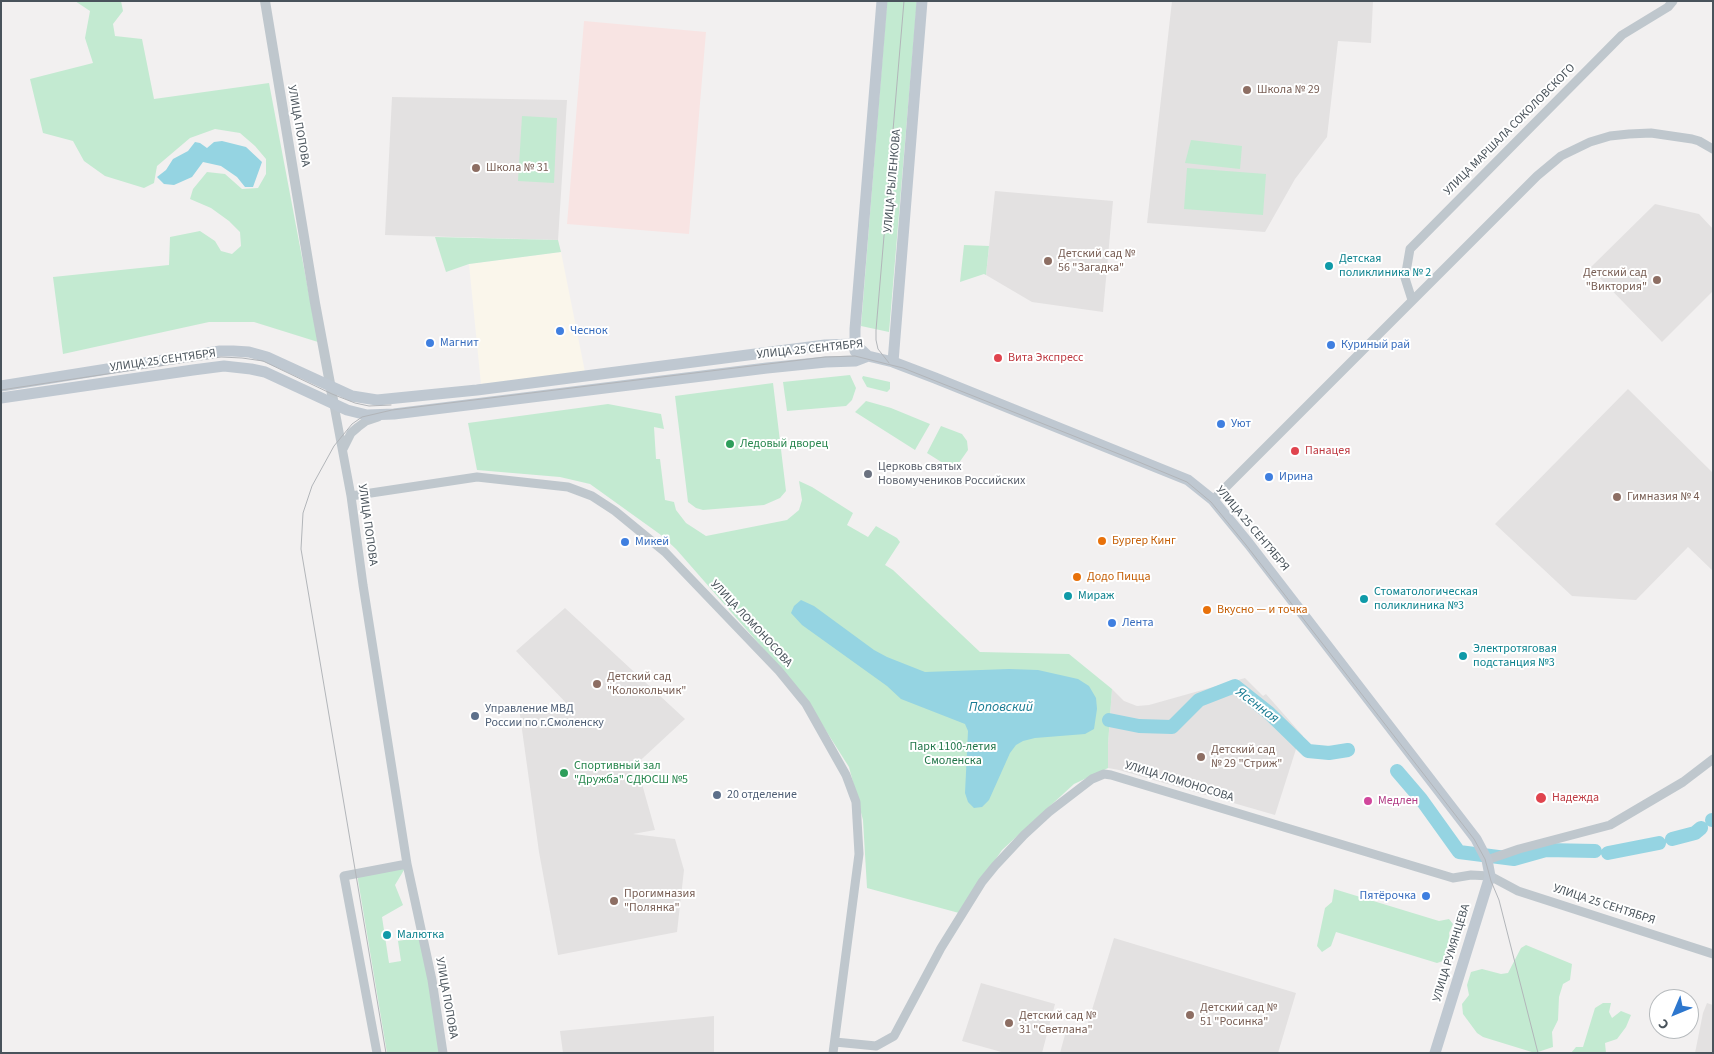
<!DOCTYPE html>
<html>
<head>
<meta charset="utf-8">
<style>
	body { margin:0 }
	#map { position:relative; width:1714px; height:1054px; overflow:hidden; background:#f2f0f0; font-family:"Source Sans 3",sans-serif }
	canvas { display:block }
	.frame { position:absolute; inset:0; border:2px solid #49535b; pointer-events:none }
	.north { position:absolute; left:1649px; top:989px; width:50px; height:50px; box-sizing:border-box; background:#fff; border:1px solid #b6babd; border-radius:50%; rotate:225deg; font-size:14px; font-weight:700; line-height:20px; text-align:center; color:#49535b }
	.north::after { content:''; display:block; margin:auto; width:18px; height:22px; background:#2d77ce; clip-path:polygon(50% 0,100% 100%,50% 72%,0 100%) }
</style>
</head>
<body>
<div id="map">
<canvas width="1714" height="1054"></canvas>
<div class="frame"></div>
<div class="north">С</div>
</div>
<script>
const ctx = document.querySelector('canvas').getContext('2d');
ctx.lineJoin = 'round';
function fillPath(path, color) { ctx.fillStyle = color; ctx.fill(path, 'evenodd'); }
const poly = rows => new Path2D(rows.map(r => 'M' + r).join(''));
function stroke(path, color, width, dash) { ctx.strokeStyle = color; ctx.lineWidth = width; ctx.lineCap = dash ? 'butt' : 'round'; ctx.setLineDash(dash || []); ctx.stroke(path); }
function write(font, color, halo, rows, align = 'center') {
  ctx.font = font + ' "Source Sans 3",sans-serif'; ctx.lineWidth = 4; ctx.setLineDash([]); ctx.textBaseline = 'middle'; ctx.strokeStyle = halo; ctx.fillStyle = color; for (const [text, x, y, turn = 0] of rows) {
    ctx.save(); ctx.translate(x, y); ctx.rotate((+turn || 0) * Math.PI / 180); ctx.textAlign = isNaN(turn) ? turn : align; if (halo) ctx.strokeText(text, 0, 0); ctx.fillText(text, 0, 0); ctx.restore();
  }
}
const commercial = poly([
	[561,252,585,372,481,384,469,264]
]);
const education = poly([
	[1172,1,1373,1,1371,43,1338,41,1327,137,1295,179,1265,232,1147,223],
	[392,97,567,100,558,240,385,235],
	[995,191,1113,201,1103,312,1032,302,986,275],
	[1655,204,1699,214,1713,229,1713,291,1662,342,1590,268],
	[1628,389,1713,473,1713,571,1688,547,1636,600,1572,596,1495,524],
	[565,608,685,719,630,770,642,784,655,830,633,834,675,839,684,870,677,932,558,955,539,852,519,708,571,708,516,651],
	[1245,678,1263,696,1266,694,1303,736,1297,746,1275,815,1119,770,1108,768,1108,744,1112,689,1124,701,1137,706,1149,705],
	[1114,938,1296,993,1278,1053,1060,1053,1066,1031,1084,1036],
	[981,983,1055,1004,1042,1053,1005,1053,962,1041],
	[1707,1003,1713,1005,1713,1053,1695,1053,1703,1013],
	[714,1016,714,1053,563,1053,560,1031]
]);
const medical = poly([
	[584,21,706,32,689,234,567,224]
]);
const green = poly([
	[75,1,121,1,123,11,113,24,115,36,142,39,154,99,269,83,318,342,254,322,209,322,63,354,53,277,169,265,170,237,200,231,215,241,221,251,232,254,241,246,240,232,229,221,211,208,190,199,193,189,207,172,225,174,242,189,258,188,266,174,266,159,255,146,240,133,215,129,190,138,157,166,154,183,144,188,105,176,84,161,73,141,43,133,30,79,93,63,85,38,90,11],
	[887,1,917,1,889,332,861,326],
	[522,116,557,118,554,183,518,181],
	[1191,140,1242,146,1240,169,1185,163],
	[1187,168,1266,174,1263,215,1184,209],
	[435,237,558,240,561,252,469,264,446,272],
	[964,245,989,246,986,275,984,274,960,282],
	[850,375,856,388,852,400,846,406,787,411,783,382],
	[863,376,890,382,890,389,887,392,867,387,862,378],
	[773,383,786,491,780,498,764,505,703,510,696,508,688,502,675,396],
	[866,401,891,408,930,424,915,450,855,412],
	[608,404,661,414,664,429,654,427,656,459,660,459,665,500,674,502,676,510,686,523,706,536,787,520,799,510,802,500,799,481,812,487,853,513,847,525,868,537,876,526,897,538,900,542,885,565,893,570,980,652,1069,654,1112,689,1108,744,1108,768,1074,784,1002,850,959,913,867,888,863,820,849,767,809,704,781,669,676,549,661,535,590,484,560,477,477,470,468,423],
	[941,426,962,434,967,441,968,450,954,470,927,453],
	[407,865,395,885,403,905,382,917,389,963,401,961,398,941,422,937,442,1053,387,1053,357,874],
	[1334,889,1439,921,1449,919,1453,924,1449,933,1451,944,1446,960,1437,963,1336,932,1331,946,1322,952,1317,946,1325,908,1332,902],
	[1526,945,1572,964,1570,980,1563,984,1559,997,1558,1020,1552,1032,1553,1047,1535,1053,1483,1037,1477,1033,1463,1014,1462,1004,1469,995,1467,985,1471,972,1482,969,1501,974,1508,973,1521,948],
	[1603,1003,1611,1003,1609,1012,1612,1018,1621,1011,1631,1015,1626,1027,1617,1039,1605,1043,1606,1053,1571,1053,1576,1047,1583,1047,1595,1008]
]);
const water = poly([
	[222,141,246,147,262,162,253,187,245,187,237,177,221,166,203,162,192,177,174,185,164,184,157,177,166,170,173,159,188,151,195,142,200,143,207,148,214,142],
	[801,600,814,606,874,650,887,657,925,672,1009,669,1038,670,1078,679,1089,686,1096,698,1097,709,1094,729,1085,734,1035,738,1023,741,1016,745,1010,753,989,800,982,807,974,808,968,802,965,793,968,731,965,724,901,699,887,686,802,625,791,613,794,606]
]);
const river = poly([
	[1109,720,1139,726,1172,727,1199,700,1235,686,1269,713,1308,751,1329,753,1348,750],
	[1397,771,1421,799,1459,852,1514,859,1546,850,1595,851],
	[1712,820,1713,820],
	[1672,839,1695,833,1701,828],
	[1608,853,1659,843]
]);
const minor = poly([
	[1412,300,1405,278,1410,249,1622,35,1668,7,1673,1],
	[334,405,351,496,363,585,407,864,432,980,443,1053],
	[343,449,351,433,358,427,366,421,378,417],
	[351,496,477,477,568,487,592,496,615,511,665,552,779,671,806,704,846,775,856,802,859,854,833,1053],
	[1213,500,1537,176,1561,156,1590,142,1610,136,1629,134,1651,133,1692,139,1699,141,1713,149],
	[1487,860,1519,849,1610,825,1683,782,1713,759],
	[835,1042,876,1046,894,1036,941,948,982,882,995,866,1024,835,1049,812,1092,779,1104,774,1111,775,1453,878,1471,875,1490,876,1518,891,1713,954],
	[377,1053,344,876,407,864]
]);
const tertiary = poly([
	[265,1,315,303,334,405]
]);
const secondary = poly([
	[855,351,855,329,882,1],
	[893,362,922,1],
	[1,386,220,351,233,351,249,352,267,357,352,396,377,400,477,390,825,345,855,344,868,356],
	[1,398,193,370,224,366,251,369,265,372,347,410,367,415,394,414,767,368,826,362,855,361,868,356,893,362,935,378,1188,480,1213,500,1249,544,1476,839,1487,860,1490,876,1435,1053]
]);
const tram = poly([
	[889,363,878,349,876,340,876,330,904,1],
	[1,390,186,362,221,357,242,358,263,361,332,394,355,403,369,406,391,405],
	[386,1053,301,549,303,513,312,486,334,446,352,424,362,417,392,410,825,357,855,356,903,368,1134,460,1187,482,1211,502,1246,545,1474,839,1485,859,1491,881,1499,900,1538,1053]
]);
const markers = [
	[1247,90,5,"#8d6e63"],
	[476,168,5,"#8d6e63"],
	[1048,261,5,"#8d6e63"],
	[1329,266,5,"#0f9aa8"],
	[1657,280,5,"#8d6e63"],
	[560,331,5,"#3f7fe0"],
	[430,343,5,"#3f7fe0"],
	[1331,345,5,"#3f7fe0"],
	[998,358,5,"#e0444e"],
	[1221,424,5,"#3f7fe0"],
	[730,444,5,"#2e9e5b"],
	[1295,451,5,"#e0444e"],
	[868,474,5,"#6b7280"],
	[1269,477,5,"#3f7fe0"],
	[1617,497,5,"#8d6e63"],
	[1102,541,5,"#e8710a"],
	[625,542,5,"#3f7fe0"],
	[1077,577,5,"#e8710a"],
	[1068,596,5,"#0f9aa8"],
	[1364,599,5,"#0f9aa8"],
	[1207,610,5,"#e8710a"],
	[1112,623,5,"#3f7fe0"],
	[1463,656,5,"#0f9aa8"],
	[597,684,5,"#8d6e63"],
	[475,716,5,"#5c6f8a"],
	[1201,757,5,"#8d6e63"],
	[564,773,5,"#2e9e5b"],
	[717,795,5,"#5c6f8a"],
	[1541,798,6,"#e0444e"],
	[1368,801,5,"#d1479c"],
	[1426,896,5,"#3f7fe0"],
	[614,901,5,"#8d6e63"],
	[387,935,5,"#0f9aa8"],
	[1190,1015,5,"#8d6e63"],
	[1009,1023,5,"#8d6e63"]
];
const educationNames = [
	["Школа № 29",1257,90],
	["Школа № 31",486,168],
	["Детский сад №",1058,254],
	["56 \"Загадка\"",1058,268],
	["Детский сад",1647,273,"right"],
	["\"Виктория\"",1647,287,"right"],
	["Гимназия № 4",1627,497],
	["Детский сад",607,677],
	["\"Колокольчик\"",607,691],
	["Детский сад",1211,750],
	["№ 29 \"Стриж\"",1211,764],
	["Прогимназия",624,894],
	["\"Полянка\"",624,908],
	["Детский сад №",1200,1008],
	["51 \"Росинка\"",1200,1022],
	["Детский сад №",1019,1016],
	["31 \"Светлана\"",1019,1030]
];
const streetNames = [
	["УЛИЦА ПОПОВА",298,126,80],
	["УЛИЦА МАРШАЛА СОКОЛОВСКОГО",1510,130,-45],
	["УЛИЦА РЫЛЕНКОВА",893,181,-85],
	["УЛИЦА 25 СЕНТЯБРЯ",810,350,-6],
	["УЛИЦА 25 СЕНТЯБРЯ",163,361,-8],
	["УЛИЦА ПОПОВА",367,525,82],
	["УЛИЦА 25 СЕНТЯБРЯ",1252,529,50],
	["УЛИЦА ЛОМОНОСОВА",751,624,47],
	["УЛИЦА ЛОМОНОСОВА",1179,782,17],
	["УЛИЦА 25 СЕНТЯБРЯ",1604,905,18],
	["УЛИЦА РУМЯНЦЕВА",1452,953,-73],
	["УЛИЦА ПОПОВА",446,998,80]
];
const cultureNames = [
	["Детская",1339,259],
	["поликлиника № 2",1339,273],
	["Стоматологическая",1374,592],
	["поликлиника №3",1374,606],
	["Мираж",1078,596],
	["Электротяговая",1473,649],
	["подстанция №3",1473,663],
	["Малютка",397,935]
];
const shopNames = [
	["Чеснок",570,331],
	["Магнит",440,343],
	["Куриный рай",1341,345],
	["Уют",1231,424],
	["Ирина",1279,477],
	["Микей",635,542],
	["Лента",1122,623],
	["Пятёрочка",1416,896,"right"]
];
const healthNames = [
	["Вита Экспресс",1008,358],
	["Панацея",1305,451],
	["Надежда",1552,798]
];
const leisureNames = [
	["Ледовый дворец",740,444],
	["Спортивный зал",574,766],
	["\"Дружба\" СДЮСШ №5",574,780]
];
const worshipNames = [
	["Церковь святых",878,467],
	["Новомучеников Российских",878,481]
];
const foodNames = [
	["Бургер Кинг",1112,541],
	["Додо Пицца",1087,577],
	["Вкусно — и точка",1217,610]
];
const serviceNames = [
	["Управление МВД",485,709],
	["России по г.Смоленску",485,723],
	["20 отделение",727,795]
];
const parkNames = [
	["Парк 1100-летия",953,747],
	["Смоленска",953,761]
];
const hotelNames = [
	["Медлен",1378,801]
];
const waterNames = [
	["Ясенная",1257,706,37],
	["Поповский",1001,708]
];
fillPath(commercial, '#faf6eb');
fillPath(education, '#e3e1e1');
fillPath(medical, '#f8e4e3');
fillPath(green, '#c3ead1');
fillPath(water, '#95d4e2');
stroke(river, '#95d4e2', 14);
stroke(minor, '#bfc7cd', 9);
stroke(tertiary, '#bfc7cd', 10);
stroke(secondary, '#bfc8d1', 11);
stroke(tram, '#b2b5b9', 1);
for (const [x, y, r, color] of markers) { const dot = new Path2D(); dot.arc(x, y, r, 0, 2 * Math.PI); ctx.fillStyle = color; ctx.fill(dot); stroke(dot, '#fff', 2); }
write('12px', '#785e54', '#fff', educationNames, 'left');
write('12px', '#49535b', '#fff', streetNames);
write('12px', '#0d838f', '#fff', cultureNames, 'left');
write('12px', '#366cbe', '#fff', shopNames, 'left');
write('12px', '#be3a42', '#fff', healthNames, 'left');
write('12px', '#27864d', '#fff', leisureNames, 'left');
write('12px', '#5b616d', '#fff', worshipNames, 'left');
write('12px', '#c56008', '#fff', foodNames, 'left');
write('12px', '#4e5e75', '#fff', serviceNames, 'left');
write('12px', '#217549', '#fff', parkNames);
write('12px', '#b23c85', '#fff', hotelNames, 'left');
write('italic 14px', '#1b7d94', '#fff', waterNames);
</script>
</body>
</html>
